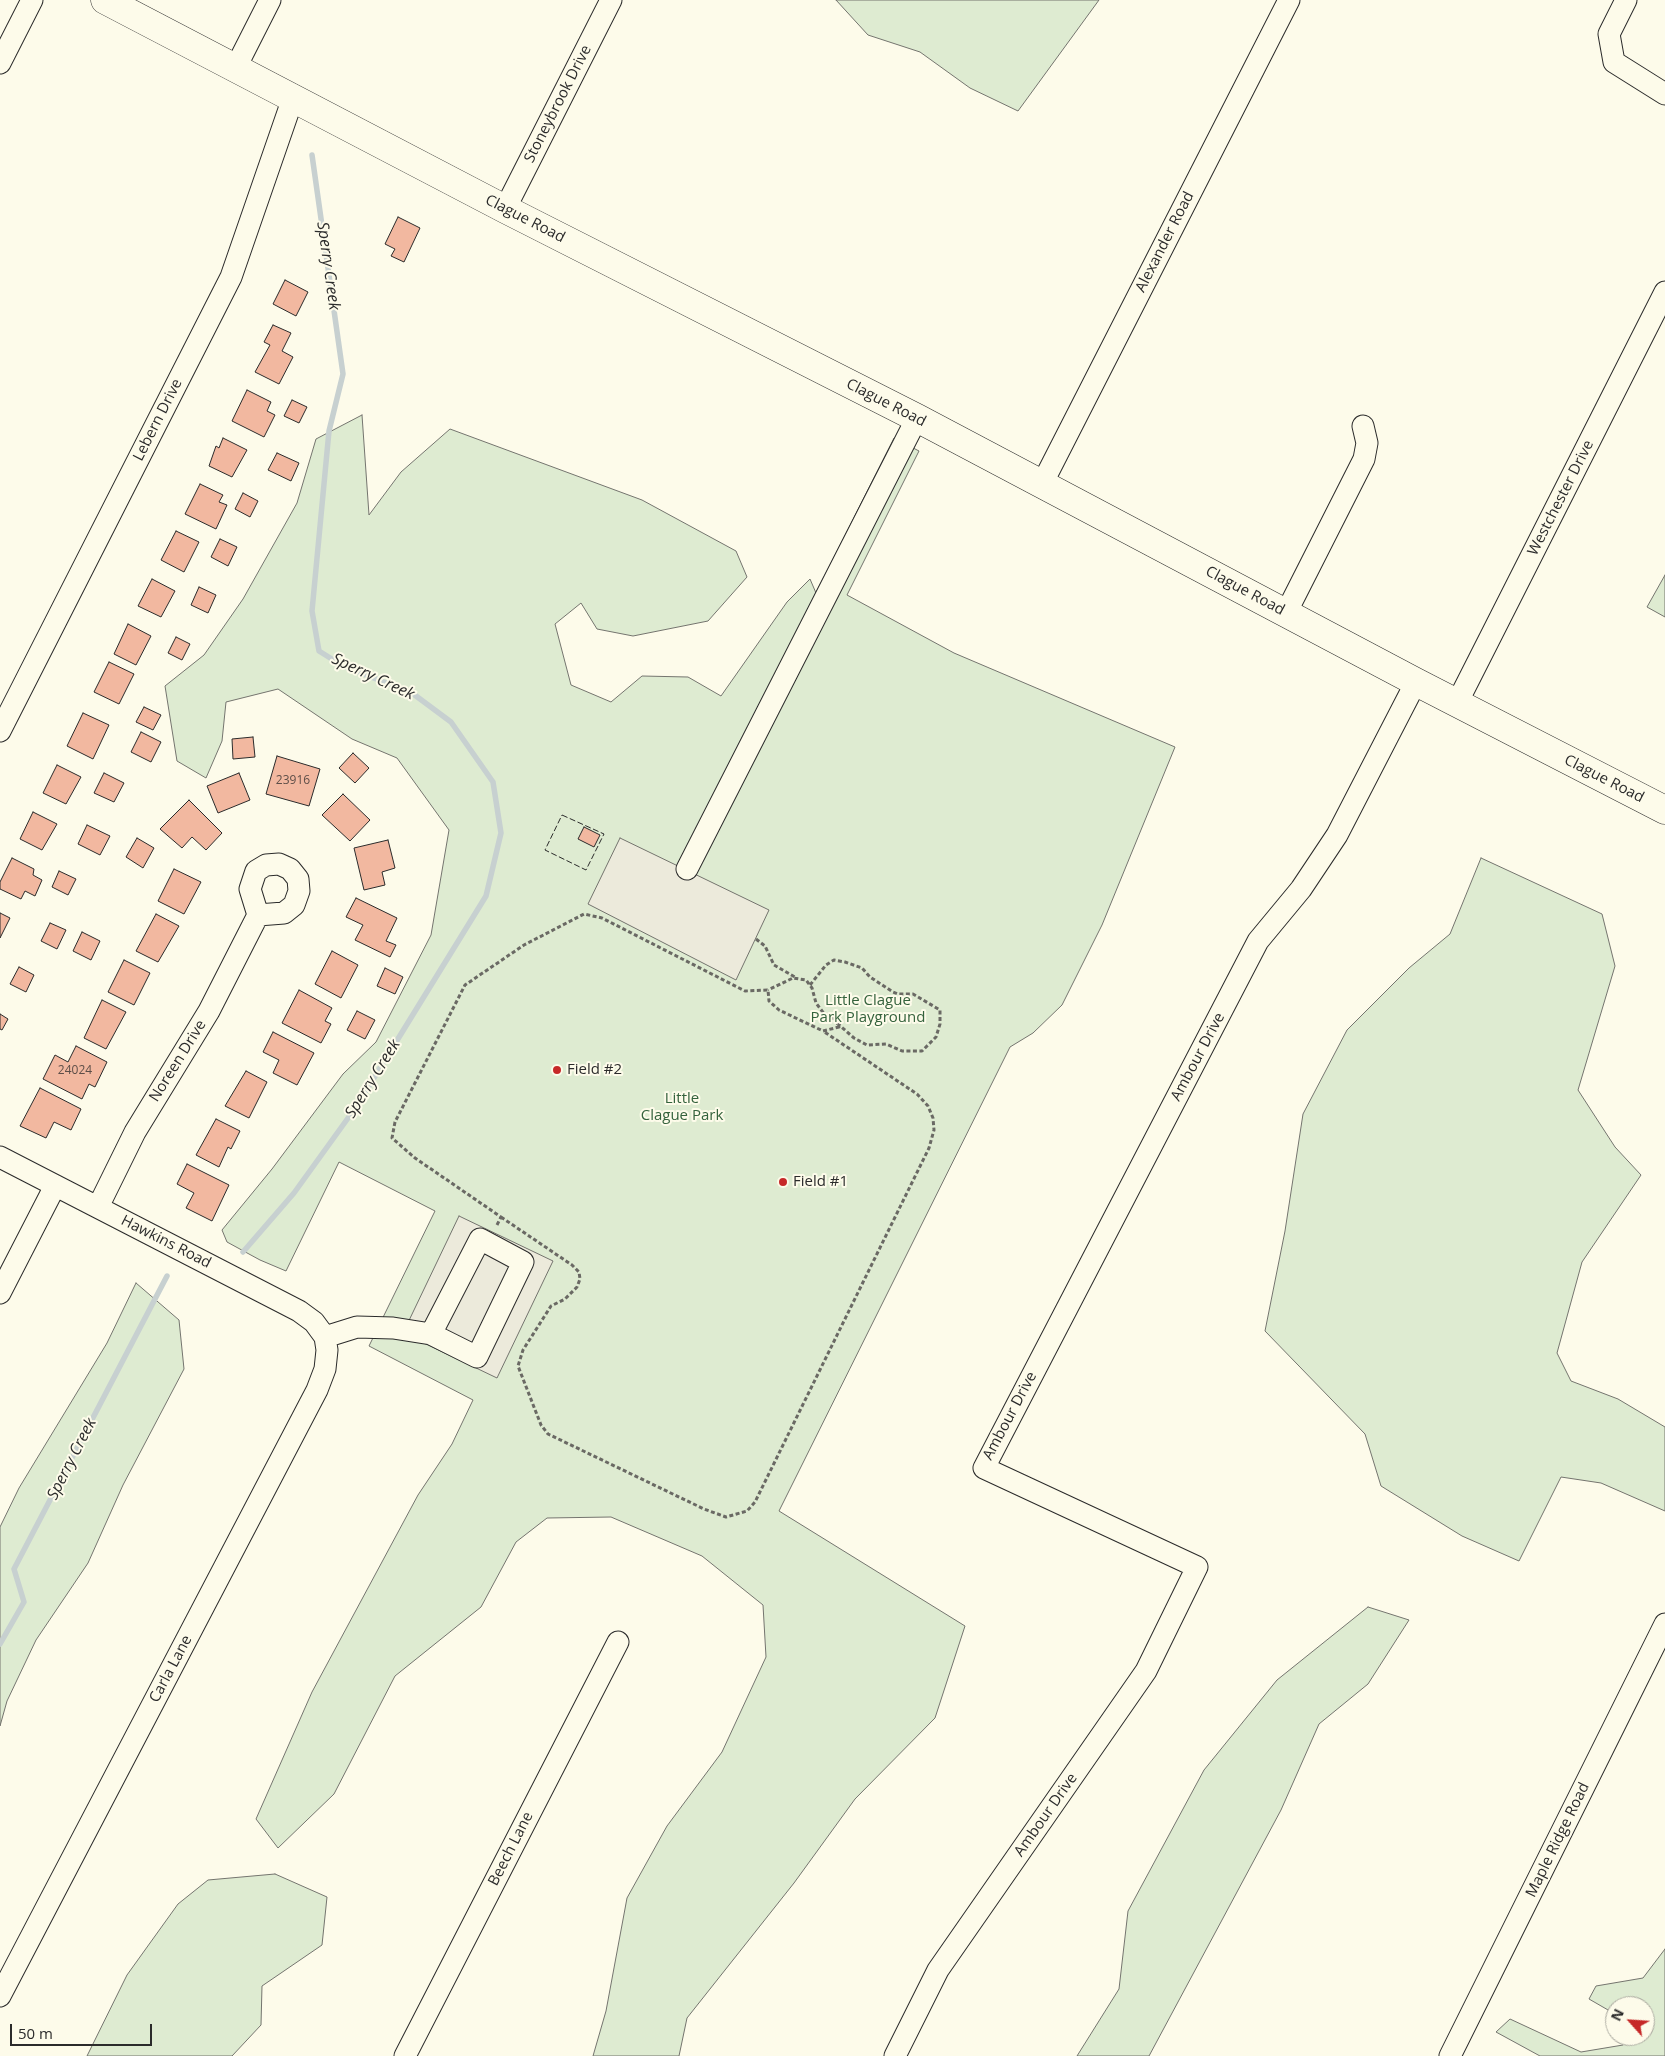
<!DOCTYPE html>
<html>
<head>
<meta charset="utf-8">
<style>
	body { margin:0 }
	#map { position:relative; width:1665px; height:2056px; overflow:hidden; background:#fdfbea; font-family:"Open Sans",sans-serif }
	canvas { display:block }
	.north { position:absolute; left:1605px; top:1996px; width:50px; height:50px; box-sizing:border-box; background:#fdfbea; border:1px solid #a9a89e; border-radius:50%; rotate:296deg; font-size:14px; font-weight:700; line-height:20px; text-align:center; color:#2b2b2b }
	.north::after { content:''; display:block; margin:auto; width:18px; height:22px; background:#c62828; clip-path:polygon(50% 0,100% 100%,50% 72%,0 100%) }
	.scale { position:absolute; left:10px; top:2024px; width:142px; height:22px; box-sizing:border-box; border:2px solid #2b2b2b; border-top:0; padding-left:6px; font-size:15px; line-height:18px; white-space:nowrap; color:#2b2b2b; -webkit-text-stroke:4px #fdfbea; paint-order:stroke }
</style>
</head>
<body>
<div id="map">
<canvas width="1665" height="2056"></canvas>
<div class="north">N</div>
<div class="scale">50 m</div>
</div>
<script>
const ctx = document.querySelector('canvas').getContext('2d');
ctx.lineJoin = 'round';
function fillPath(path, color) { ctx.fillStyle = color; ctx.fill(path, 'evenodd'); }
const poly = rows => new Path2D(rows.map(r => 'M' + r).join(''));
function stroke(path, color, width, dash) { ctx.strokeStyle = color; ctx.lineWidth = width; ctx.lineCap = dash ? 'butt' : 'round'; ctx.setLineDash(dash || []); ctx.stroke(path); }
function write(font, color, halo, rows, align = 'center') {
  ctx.font = font + ' "Open Sans",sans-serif'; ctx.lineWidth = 4; ctx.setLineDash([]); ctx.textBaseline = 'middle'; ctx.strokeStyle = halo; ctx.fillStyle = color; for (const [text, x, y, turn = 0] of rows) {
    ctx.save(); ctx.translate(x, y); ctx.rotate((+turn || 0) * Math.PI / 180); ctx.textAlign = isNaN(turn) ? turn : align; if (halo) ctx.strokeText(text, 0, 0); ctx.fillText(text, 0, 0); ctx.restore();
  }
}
const green = poly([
	[836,0,1099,0,1018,111,970,88,920,52,868,35,836,0],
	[362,415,369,515,401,472,450,429,642,500,736,551,747,577,708,621,633,636,597,629,581,603,555,624,571,685,611,702,642,676,688,677,721,696,787,602,810,579,816,593,894,438,919,451,847,595,954,653,1175,747,1102,925,1062,1005,1033,1033,1010,1047,779,1511,965,1626,935,1718,855,1799,794,1883,687,2018,679,2056,593,2056,606,2011,627,1898,667,1826,722,1752,766,1657,763,1605,702,1556,611,1517,547,1518,516,1542,481,1607,395,1676,334,1794,278,1848,256,1819,312,1692,418,1495,452,1444,473,1400,369,1346,435,1211,339,1162,286,1271,260,1260,227,1242,222,1230,272,1169,343,1074,376,1042,431,935,449,830,397,758,352,739,278,689,226,702,222,741,206,778,177,761,165,686,204,655,243,599,297,503,316,439,362,415],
	[1665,575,1665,617,1647,607,1665,575],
	[1481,858,1602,914,1615,966,1578,1090,1615,1147,1641,1175,1582,1262,1557,1353,1571,1381,1618,1399,1665,1427,1665,1511,1601,1483,1561,1477,1519,1561,1462,1536,1381,1486,1365,1434,1265,1331,1285,1231,1303,1114,1347,1030,1409,968,1450,934,1481,858],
	[136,1283,179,1320,184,1369,123,1485,88,1563,36,1640,7,1701,0,1726,0,1527,19,1488,107,1343,136,1283],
	[1368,1607,1409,1620,1368,1684,1319,1724,1281,1810,1149,2056,1077,2056,1119,1989,1128,1911,1204,1770,1277,1680,1368,1607],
	[275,1874,327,1897,322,1945,262,1986,261,2025,232,2056,87,2056,127,1975,178,1904,208,1880,275,1874],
	[1665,1949,1665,2056,1540,2056,1496,2032,1510,2019,1581,2052,1623,2045,1622,2036,1645,2036,1645,2006,1615,2006,1615,2014,1589,1999,1596,1986,1643,1978,1665,1949]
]);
const parking = poly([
	[620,838,769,910,736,980,588,904,620,838],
	[459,1216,553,1261,497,1378,403,1333,459,1216]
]);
const stream = poly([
	[243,1252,294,1193,356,1107,486,896,501,833,493,782,451,722,412,693,343,666,319,651,312,611,329,431,343,374,312,155],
	[0,1644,24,1602,14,1569,167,1276]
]);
const building = poly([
	[398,217,420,228,404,262,391,256,395,249,385,244,398,217],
	[285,280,308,292,296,316,273,304,285,280],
	[273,325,291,333,282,351,293,357,279,384,255,372,270,345,264,342,273,325],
	[247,390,271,402,267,411,275,415,264,437,232,421,247,390],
	[292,400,307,407,299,423,284,416,292,400],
	[223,438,247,450,232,477,209,466,216,446,219,448,223,438],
	[277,453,299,463,291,481,268,470,277,453],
	[200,484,223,495,219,502,227,505,216,529,185,514,200,484],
	[243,493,258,501,250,517,235,509,243,493],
	[176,531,199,542,184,572,161,560,176,531],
	[220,539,237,547,228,566,211,557,220,539],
	[152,579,175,591,161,617,138,606,152,579],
	[199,587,216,595,208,613,191,605,199,587],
	[128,624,151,636,136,665,114,654,128,624],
	[176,637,190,644,182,660,168,653,176,637],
	[109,662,134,674,119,704,94,692,109,662],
	[144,707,161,715,153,730,136,722,144,707],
	[83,713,109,725,93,759,67,746,83,713],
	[141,732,161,742,151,762,131,752,141,732],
	[253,737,255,757,233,759,232,739,253,737],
	[353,753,369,768,355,783,339,768,353,753],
	[277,756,320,769,309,806,266,794,277,756],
	[57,765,81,777,66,804,43,793,57,765],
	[104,773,124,783,114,802,94,793,104,773],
	[239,773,250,800,218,813,207,786,239,773],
	[343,794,370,820,350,841,322,815,343,794],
	[189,800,222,833,206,850,192,837,182,848,160,829,189,800],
	[33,812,57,824,42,850,20,839,33,812],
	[87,825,110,836,100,855,78,844,87,825],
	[584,827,600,835,594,847,578,839,584,827],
	[137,838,154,848,143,868,126,857,137,838],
	[388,840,395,868,382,872,385,885,364,890,354,848,388,840],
	[12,858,34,869,33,875,42,880,35,896,25,891,21,899,0,889,0,882,12,858],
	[174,869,201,882,184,914,158,901,174,869],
	[59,871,76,879,68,895,52,887,59,871],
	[356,898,397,918,386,941,396,945,390,957,355,940,363,925,346,917,356,898],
	[0,913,10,918,0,938,0,913],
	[156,914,179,926,158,962,136,951,156,914],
	[50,923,66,930,57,949,41,941,50,923],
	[82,932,100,941,91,960,73,951,82,932],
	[332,951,358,965,341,998,315,984,332,951],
	[124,960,150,973,134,1005,108,992,124,960],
	[19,967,34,975,26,992,10,984,19,967],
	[385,968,403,977,395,994,377,986,385,968],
	[299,990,332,1008,325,1021,331,1024,321,1043,282,1023,299,990],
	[102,1000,126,1012,106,1049,84,1038,102,1000],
	[357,1011,375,1020,365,1039,347,1030,357,1011],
	[0,1014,8,1019,2,1030,0,1029,0,1014],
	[273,1032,314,1053,297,1085,273,1073,279,1060,263,1052,273,1032],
	[76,1046,107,1062,95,1087,89,1084,82,1099,43,1079,55,1055,68,1062,76,1046],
	[246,1071,267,1082,249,1118,225,1106,246,1071],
	[40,1088,81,1109,71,1130,54,1122,46,1138,20,1126,40,1088],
	[216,1119,240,1131,231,1149,228,1147,219,1167,196,1155,216,1119],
	[187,1164,229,1185,212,1221,186,1208,194,1193,177,1184,187,1164]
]);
const path = poly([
	[756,939,765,946,774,965,795,977],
	[810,985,826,965,834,960,845,962,862,968,870,977,893,992,898,994,913,994,940,1010,940,1024,936,1037,922,1051,902,1051,886,1044,867,1045,854,1038,838,1024],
	[501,1217,572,1265,579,1272,580,1279,577,1287,565,1299,551,1306,523,1350,518,1366,541,1425,548,1434,704,1509,726,1517,747,1511,755,1502,929,1148,934,1130,933,1118,928,1106,917,1094,823,1031],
	[497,1225,501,1217,415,1158,392,1138,395,1122,465,985,524,945,584,914,602,918,745,991,768,990,769,1001,779,1010,823,1031,839,1027,835,1019,825,1015,816,1003,812,988,806,980,793,978,768,990]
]);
const minor = poly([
	[1626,0,1609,34,1614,62,1665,94],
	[0,63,32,0],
	[236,67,270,0],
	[505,209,611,0],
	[1042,484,1289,0],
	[1286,613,1364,459,1367,443,1363,426],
	[1457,703,1665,292],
	[0,731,231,277,293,98],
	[687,869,917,418],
	[0,1157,299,1311,314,1322,325,1337,327,1350,325,1369,317,1390,0,1996],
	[98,1207,135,1132,209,1011,258,915,250,889,256,871,266,865,279,864,290,869,298,879,299,891,294,905,284,913,258,915],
	[0,1293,55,1186],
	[325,1337,357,1327,393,1328,431,1334,480,1239,523,1262,477,1357,431,1334],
	[405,2056,618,1642],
	[895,2056,938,1970,1146,1671,1197,1567,984,1468,1258,941,1301,889,1337,835,1416,682],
	[1450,2056,1665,1624]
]);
const major = poly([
	[105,0,505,209,917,418,1416,682,1665,810]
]);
const fence = poly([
	[562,815,604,834,586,870,545,850,562,815]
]);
const markers = [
	[557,1070,5,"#c62828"],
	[783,1182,5,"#c62828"]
];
const numberNames = [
	["23916",293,781],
	["24024",75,1071]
];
const streetNames = [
	["Stoneybrook Drive",558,104,-63],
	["Clague Road",525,219,27],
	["Alexander Road",1165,242,-63],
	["Clague Road",886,403,27],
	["Lebern Drive",158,420,-63],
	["Westchester Drive",1561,498,-63],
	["Clague Road",1245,591,28],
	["Clague Road",1604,779,27],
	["Ambour Drive",1198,1057,-62],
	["Noreen Drive",178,1061,-58],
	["Hawkins Road",166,1242,27],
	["Ambour Drive",1010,1416,-62],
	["Carla Lane",171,1669,-62],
	["Ambour Drive",1046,1815,-55],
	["Maple Ridge Road",1558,1840,-64],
	["Beech Lane",511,1849,-63]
];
const parkNames = [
	["Little Clague",868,1001],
	["Park Playground",868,1018],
	["Little",682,1099],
	["Clague Park",682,1116]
];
const poiNames = [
	["Field #2",567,1070],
	["Field #1",793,1182]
];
const waterNames = [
	["Sperry Creek",328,266,82],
	["Sperry Creek",373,677,25],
	["Sperry Creek",373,1079,-58],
	["Sperry Creek",72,1459,-63]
];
fillPath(green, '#deebd1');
stroke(green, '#74746e', 1);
fillPath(parking, '#eceadb');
stroke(parking, '#74746e', 1);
stroke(stream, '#c7d0d0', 5.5);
fillPath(building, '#f2b8a0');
stroke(building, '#2b2b2b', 1);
stroke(minor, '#2b2b2b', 23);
stroke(major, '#2b2b2b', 29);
stroke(path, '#6a6964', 3, [4, 2.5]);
stroke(minor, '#fdfbea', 21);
stroke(major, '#fdfbea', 28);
stroke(fence, '#2b2b2b', 1, [6, 2.5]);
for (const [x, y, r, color] of markers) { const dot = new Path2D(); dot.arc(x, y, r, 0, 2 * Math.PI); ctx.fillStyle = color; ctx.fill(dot); stroke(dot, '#fdfbea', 2); }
write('12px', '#5d4e48', null, numberNames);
write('15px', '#2b2b2b', '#fdfbea', streetNames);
write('15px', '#34623c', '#fdfbea', parkNames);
write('15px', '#2b2b2b', '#fdfbea', poiNames, 'left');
write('italic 16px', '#2b2b2b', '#fdfbea', waterNames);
</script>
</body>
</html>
